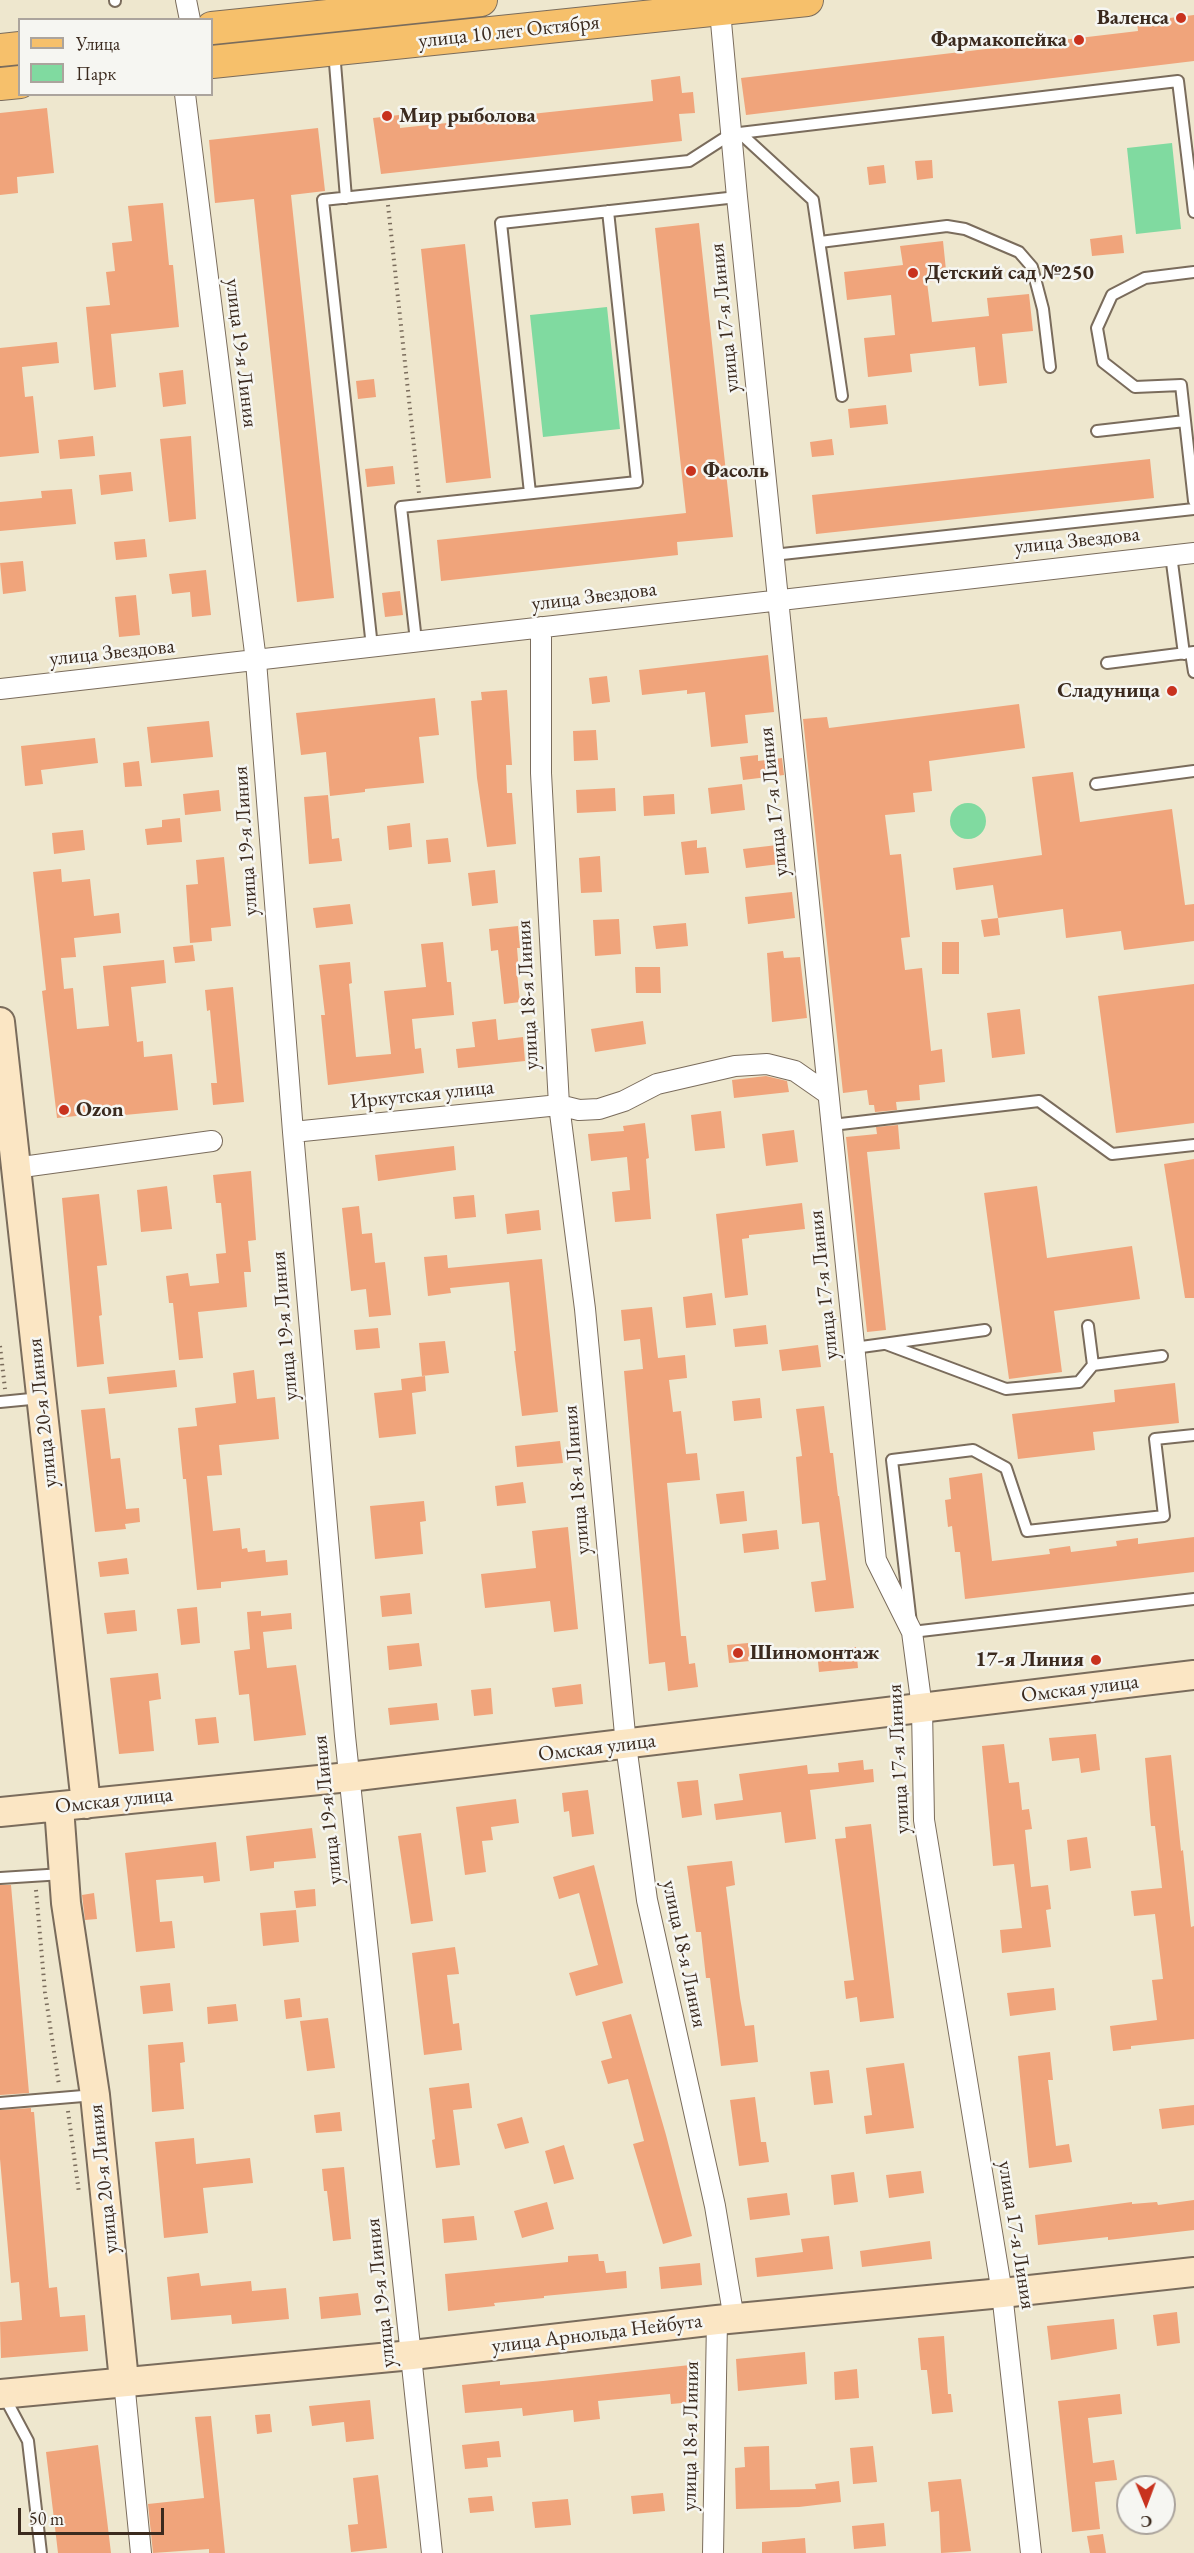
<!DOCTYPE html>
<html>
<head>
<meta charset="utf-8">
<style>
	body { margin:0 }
	#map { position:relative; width:1194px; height:2553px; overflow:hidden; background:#eee7ce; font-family:"EB Garamond",serif }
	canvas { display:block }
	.legend { position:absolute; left:18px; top:18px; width:195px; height:78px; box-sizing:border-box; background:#f6f6f2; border:2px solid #aba49d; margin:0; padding:8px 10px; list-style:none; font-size:18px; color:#3b2a1e }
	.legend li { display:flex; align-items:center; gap:12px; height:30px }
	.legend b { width:30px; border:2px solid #aba49d }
	.north { position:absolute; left:1116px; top:2475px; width:60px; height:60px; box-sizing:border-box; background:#f6f6f2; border:2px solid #aba49d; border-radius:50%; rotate:179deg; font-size:16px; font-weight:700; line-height:24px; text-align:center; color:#3b2a1e }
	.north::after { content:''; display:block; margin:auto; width:21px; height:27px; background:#c8321e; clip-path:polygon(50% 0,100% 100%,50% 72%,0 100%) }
	.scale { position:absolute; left:18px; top:2508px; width:146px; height:27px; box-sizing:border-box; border:3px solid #3b2a1e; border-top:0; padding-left:8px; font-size:18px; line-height:21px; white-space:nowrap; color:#3b2a1e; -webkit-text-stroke:4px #f6f6f2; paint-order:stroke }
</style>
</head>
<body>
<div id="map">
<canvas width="1194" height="2553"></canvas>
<ul class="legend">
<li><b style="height:8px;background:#f6c06b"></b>Улица</li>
<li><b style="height:16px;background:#80daa0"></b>Парк</li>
</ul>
<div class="north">С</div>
<div class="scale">50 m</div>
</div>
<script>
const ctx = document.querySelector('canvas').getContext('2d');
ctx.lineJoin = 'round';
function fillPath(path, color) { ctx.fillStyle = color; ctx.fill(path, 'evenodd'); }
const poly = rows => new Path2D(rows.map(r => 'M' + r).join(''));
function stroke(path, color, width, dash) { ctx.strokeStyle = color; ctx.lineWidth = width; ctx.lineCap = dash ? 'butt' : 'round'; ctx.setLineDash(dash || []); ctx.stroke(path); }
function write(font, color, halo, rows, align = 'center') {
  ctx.font = font + ' "EB Garamond",serif'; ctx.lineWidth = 5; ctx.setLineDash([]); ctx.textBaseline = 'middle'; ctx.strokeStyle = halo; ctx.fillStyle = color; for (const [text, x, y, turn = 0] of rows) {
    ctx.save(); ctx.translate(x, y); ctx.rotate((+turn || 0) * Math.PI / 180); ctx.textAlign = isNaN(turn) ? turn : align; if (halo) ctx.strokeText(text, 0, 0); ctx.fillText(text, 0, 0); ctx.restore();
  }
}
const green = poly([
	[1172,143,1181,229,1136,234,1127,148],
	[607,307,620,429,543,437,530,315],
	'950 821a18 18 0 1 1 36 0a18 18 0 1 1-36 0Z'
]);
const building = poly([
	[1194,15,1194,61,746,115,741,78,1138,31,1137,22],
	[680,76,682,93,693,92,695,113,679,114,682,141,381,174,373,118,399,115,400,128,653,101,651,80],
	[47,108,54,173,17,177,18,193,0,195,0,113],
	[318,128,325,191,291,195,334,598,297,602,254,199,215,203,209,140],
	[932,160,933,178,917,180,915,161],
	[884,165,886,183,869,185,867,167],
	[163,203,169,265,173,265,179,327,111,334,116,387,94,390,86,307,110,305,106,272,115,271,112,243,132,241,128,206],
	[699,223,733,537,677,542,678,555,441,581,437,540,686,513,655,228],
	[1122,235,1124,253,1092,256,1090,239],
	[943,241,947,280,927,282,932,322,989,316,987,298,1029,294,1033,331,1002,334,1007,383,979,386,975,347,910,354,912,372,868,377,864,338,895,335,891,295,847,300,844,272,903,265,900,246],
	[465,244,491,478,446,483,421,249],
	[57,342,59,363,22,367,25,397,33,396,39,453,0,457,0,348],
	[183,370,186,404,163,407,159,373],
	[374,379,376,397,358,399,356,381],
	[886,405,888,424,850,428,848,409],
	[93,436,95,456,60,459,58,440],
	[191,436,196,519,169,522,160,439],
	[832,439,834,455,812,457,810,442],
	[1150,459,1154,498,816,534,812,495],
	[393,466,395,484,367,487,365,469],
	[131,472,133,491,101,495,99,475],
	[72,489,76,524,0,531,0,502,42,498,41,491],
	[145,539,147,557,116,560,114,542],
	[23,561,26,591,3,594,0,563],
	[206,570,211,615,192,617,190,592,172,594,169,574],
	[400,591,403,615,385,617,382,593],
	[136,595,140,635,119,637,115,597],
	[768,655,774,712,745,715,748,743,711,747,705,692,687,694,687,690,642,695,639,670],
	[607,676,610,702,592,704,589,678],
	[507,690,512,765,506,765,507,793,512,793,516,844,487,847,477,778,471,701,482,700,481,692],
	[435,698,439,735,419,737,424,783,365,789,365,792,330,796,326,752,301,755,296,713],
	[1019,704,1025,748,929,761,932,791,913,793,915,812,885,815,890,855,901,854,910,937,901,938,905,970,922,968,931,1051,942,1049,945,1082,919,1085,920,1100,896,1102,897,1110,875,1112,874,1105,869,1105,867,1090,843,1093,803,719,827,717,829,728],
	[209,721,213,757,151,763,147,727],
	[596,730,598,760,574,761,573,731],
	[95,738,98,763,41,770,43,784,25,786,21,746],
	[758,755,758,761,782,758,784,775,743,780,740,757],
	[139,761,142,786,125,787,123,763],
	[1073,772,1080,822,1172,809,1185,905,1194,904,1194,941,1124,950,1121,931,1066,938,1063,909,998,918,993,885,956,890,953,868,1042,855,1032,777],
	[742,784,745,810,711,814,708,788],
	[615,788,616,811,577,813,576,790],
	[219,790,221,811,185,815,183,794],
	[674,794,675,814,644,816,643,796],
	[328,795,332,839,339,838,342,861,309,864,304,797],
	[180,818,182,842,147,845,145,829,162,827,162,820],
	[410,823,412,847,389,850,387,826],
	[83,830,85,850,54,854,52,833],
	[448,838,451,862,428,864,426,840],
	[697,840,697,848,706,847,709,873,685,875,681,842],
	[786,844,788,863,746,868,743,849],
	[600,856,602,892,581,893,579,858],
	[224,857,231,926,211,928,212,941,190,943,186,885,198,884,196,860],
	[61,869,62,882,90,879,94,916,119,913,121,933,74,938,76,957,61,958,64,989,73,988,77,1029,109,1026,103,966,164,960,166,983,131,987,137,1042,143,1041,144,1057,172,1054,178,1110,114,1116,114,1112,57,1118,42,991,46,990,33,872],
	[495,870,498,903,472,906,468,873],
	[792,892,795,918,748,924,745,897],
	[350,904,353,924,316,928,313,908],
	[998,918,1000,935,984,937,981,920],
	[619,919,621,954,595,956,593,920],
	[686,923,688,946,656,949,653,926],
	[518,926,520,948,517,948,519,972,517,972,520,1002,504,1004,498,950,491,951,489,929],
	[443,942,447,982,451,982,454,1015,412,1019,415,1049,421,1048,424,1073,328,1085,321,1015,325,1015,319,965,350,962,352,983,349,984,356,1057,391,1054,384,991,426,987,421,944],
	[942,942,959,942,959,974,942,974],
	[193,945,195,961,175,963,173,947],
	[783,951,784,958,800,957,807,1018,772,1022,767,953],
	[635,967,660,967,661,993,636,993],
	[1194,984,1194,1123,1116,1133,1098,996],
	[233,987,244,1102,213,1105,211,1083,217,1083,210,1010,207,1011,205,990],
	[1020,1009,1025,1054,992,1058,987,1013],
	[496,1019,498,1040,523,1037,525,1061,458,1068,456,1049,475,1047,472,1022],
	[643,1021,646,1044,595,1052,591,1029],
	[766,1076,787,1081,789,1092,734,1098,732,1080],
	[721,1111,725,1148,695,1151,691,1115],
	[645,1123,649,1158,646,1159,651,1219,615,1222,612,1192,630,1190,627,1157,591,1161,588,1134,624,1131,623,1126],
	[898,1125,900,1149,867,1152,886,1330,867,1332,846,1137,877,1134,876,1127],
	[794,1130,798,1162,766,1166,762,1134],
	[454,1146,456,1170,378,1181,375,1155],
	[1194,1159,1194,1298,1185,1298,1164,1164],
	[251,1171,256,1240,248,1241,251,1272,244,1272,247,1307,198,1312,203,1358,179,1360,173,1303,169,1303,166,1276,188,1273,190,1286,219,1283,216,1254,226,1253,221,1203,216,1203,213,1175],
	[167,1186,172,1229,141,1232,137,1190],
	[1037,1186,1047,1258,1132,1246,1140,1299,1054,1311,1062,1372,1009,1379,984,1193],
	[99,1194,107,1265,97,1266,102,1315,99,1316,104,1364,77,1367,62,1198],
	[474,1195,476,1217,455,1219,453,1197],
	[802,1203,805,1229,749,1235,749,1238,742,1239,748,1295,725,1298,716,1214],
	[359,1206,362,1234,372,1233,375,1263,385,1262,391,1315,369,1317,366,1289,351,1291,342,1208],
	[539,1210,541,1230,507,1234,505,1214],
	[447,1255,448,1268,542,1259,558,1412,522,1416,514,1351,516,1351,509,1282,450,1288,451,1293,428,1296,424,1257],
	[712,1293,716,1325,686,1328,683,1297],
	[652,1307,658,1358,685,1355,687,1378,669,1380,673,1412,681,1411,686,1454,697,1453,700,1480,667,1483,681,1636,686,1636,689,1664,695,1663,698,1687,668,1691,665,1662,649,1664,624,1371,643,1369,640,1339,624,1341,621,1310],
	[766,1325,768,1344,735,1347,733,1329],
	[378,1328,380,1348,356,1350,354,1330],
	[445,1341,449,1373,422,1376,419,1343],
	[818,1345,821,1367,782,1371,779,1350],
	[175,1370,177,1387,109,1394,107,1377],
	[254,1370,257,1399,275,1397,279,1439,219,1445,222,1475,207,1476,213,1531,240,1528,242,1549,247,1548,248,1552,265,1550,266,1562,287,1560,288,1575,221,1582,221,1588,197,1590,186,1479,183,1479,178,1428,197,1426,195,1408,236,1403,233,1373],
	[425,1376,426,1391,412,1393,416,1434,379,1438,374,1393,402,1390,401,1379],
	[1175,1383,1179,1423,1093,1432,1095,1450,1018,1459,1012,1414,1115,1402,1114,1390],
	[760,1398,762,1418,734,1421,732,1401],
	[824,1406,830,1453,833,1453,838,1496,839,1496,854,1608,815,1612,811,1582,826,1580,819,1522,802,1524,796,1457,802,1456,796,1409],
	[105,1408,111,1459,120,1458,126,1509,139,1508,140,1522,125,1524,126,1529,95,1532,81,1410],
	[560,1441,563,1463,517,1467,515,1446],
	[982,1473,992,1561,1050,1554,1049,1549,1070,1546,1071,1552,1117,1546,1116,1541,1138,1538,1138,1544,1194,1537,1194,1572,965,1599,960,1552,955,1552,952,1526,948,1527,945,1500,951,1499,949,1478],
	[523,1482,526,1503,497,1506,495,1486],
	[744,1491,747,1521,720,1524,716,1494],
	[424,1501,426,1521,420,1522,423,1554,375,1559,370,1506],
	[568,1527,578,1629,554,1632,550,1601,485,1608,481,1574,536,1568,532,1531],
	[777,1530,779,1549,744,1553,742,1534],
	[127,1558,129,1574,100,1577,98,1562],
	[410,1593,412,1614,382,1617,380,1596],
	[197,1607,200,1643,181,1645,177,1609],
	[135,1610,137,1631,107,1634,104,1613],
	[261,1611,261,1616,291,1613,292,1629,263,1632,267,1668,296,1665,306,1735,254,1741,249,1694,239,1695,234,1651,250,1649,247,1612],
	[419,1643,422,1666,389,1670,387,1646],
	[748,1643,750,1661,729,1663,727,1645],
	[856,1647,858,1668,819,1672,817,1651],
	[158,1673,161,1699,149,1701,154,1751,119,1754,110,1678],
	[581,1684,583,1704,555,1707,552,1688],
	[491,1688,493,1714,474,1716,471,1690],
	[437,1703,439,1720,390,1725,388,1708],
	[216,1717,219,1743,198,1745,195,1719],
	[1096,1734,1100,1770,1081,1773,1079,1758,1052,1761,1049,1738],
	[1004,1744,1009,1783,1019,1782,1022,1810,1029,1809,1032,1829,1025,1830,1031,1887,1048,1885,1051,1909,1046,1910,1051,1947,1002,1953,1000,1930,1022,1928,1014,1864,993,1866,982,1746],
	[1171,1755,1181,1851,1183,1850,1191,1927,1194,1926,1194,2039,1131,2046,1131,2049,1113,2051,1110,2026,1157,2020,1152,1980,1163,1979,1155,1914,1134,1916,1131,1891,1162,1888,1155,1826,1151,1826,1145,1758],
	[863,1760,864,1770,873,1769,874,1782,810,1790,816,1839,785,1843,781,1812,716,1820,714,1804,743,1800,739,1774,807,1765,808,1774,839,1772,838,1763],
	[698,1780,702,1815,682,1818,677,1782],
	[588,1790,594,1834,572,1837,569,1811,564,1812,562,1793],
	[516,1799,519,1823,491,1827,493,1840,482,1841,486,1872,465,1875,456,1807],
	[871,1824,894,2018,860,2022,857,1997,846,1999,844,1981,854,1980,835,1839,846,1838,845,1827],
	[312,1828,316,1858,274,1862,274,1868,250,1871,246,1836],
	[421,1833,433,1921,411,1924,398,1836],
	[1087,1837,1091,1868,1070,1871,1067,1840],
	[216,1842,220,1881,204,1883,203,1876,156,1880,160,1922,172,1921,175,1948,136,1952,125,1853],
	[732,1861,735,1885,726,1887,740,1998,745,2026,754,2025,758,2062,721,2066,710,1978,706,1978,701,1932,696,1932,687,1866],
	[594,1865,623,1983,576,1996,569,1973,598,1965,579,1893,559,1899,553,1877],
	[0,1885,11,1885,29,2093,0,2095],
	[315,1889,316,1906,296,1908,294,1891],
	[94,1893,97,1919,85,1920,82,1895],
	[296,1910,299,1942,263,1946,260,1913],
	[455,1947,459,1974,447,1975,453,2024,459,2023,462,2050,424,2055,412,1953],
	[170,1983,173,2011,143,2014,140,1986],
	[1054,1988,1056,2010,1010,2016,1007,1993],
	[300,1998,302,2017,286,2019,284,2000],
	[236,2004,238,2021,208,2024,207,2007],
	[631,2014,666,2135,692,2236,663,2244,633,2144,644,2141,628,2079,608,2084,601,2061,612,2058,602,2022],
	[328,2018,335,2068,307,2071,300,2021],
	[183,2042,185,2062,180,2063,184,2109,152,2112,148,2045],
	[1050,2052,1053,2080,1048,2080,1056,2146,1069,2144,1072,2162,1029,2168,1018,2056],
	[904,2063,914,2128,866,2134,864,2116,872,2115,866,2068],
	[829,2070,833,2103,814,2105,810,2072],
	[469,2083,472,2108,453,2110,460,2165,436,2168,432,2140,435,2139,429,2088],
	[755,2097,761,2142,766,2142,769,2162,739,2166,730,2100],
	[1194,2105,1194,2125,1162,2129,1159,2109],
	[31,2108,31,2112,34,2112,49,2288,57,2287,60,2317,85,2315,88,2351,1,2358,0,2322,22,2320,19,2282,11,2283,0,2159,0,2110],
	[340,2112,342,2131,316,2133,314,2115],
	[522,2117,529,2143,505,2149,497,2124],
	[194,2138,196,2164,250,2158,253,2183,203,2188,208,2233,164,2238,155,2142],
	[564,2145,574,2179,554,2184,545,2151],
	[344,2167,351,2239,333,2241,327,2191,324,2191,322,2169],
	[921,2171,924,2193,889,2198,886,2175],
	[854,2172,858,2202,834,2205,831,2175],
	[787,2193,790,2215,750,2220,747,2198],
	[1194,2200,1194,2230,1108,2240,1108,2237,1038,2245,1035,2215,1132,2202,1132,2204,1157,2202,1158,2205],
	[547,2202,554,2229,522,2238,514,2211],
	[474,2216,477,2240,444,2243,442,2219],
	[829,2236,833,2269,757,2277,755,2258,803,2252,801,2239],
	[930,2241,932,2259,862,2267,860,2251],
	[598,2254,599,2261,604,2261,606,2273,626,2271,627,2288,544,2296,544,2298,494,2303,495,2306,448,2311,445,2274,568,2262,568,2256],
	[700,2263,702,2285,661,2289,659,2267],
	[199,2273,201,2286,251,2281,252,2291,286,2288,289,2319,232,2324,231,2315,171,2320,167,2277],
	[358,2293,361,2315,321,2319,319,2297],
	[1177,2312,1180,2343,1157,2346,1153,2315],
	[1114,2319,1117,2349,1051,2360,1047,2326],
	[944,2336,948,2394,951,2394,953,2412,932,2414,927,2370,921,2370,918,2338],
	[805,2352,807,2384,738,2391,736,2359],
	[690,2365,693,2402,671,2404,670,2394,598,2401,600,2419,574,2422,573,2410,523,2416,522,2408,465,2413,462,2385,500,2381,500,2385,543,2381],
	[857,2369,859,2398,835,2400,834,2372],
	[1120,2394,1122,2414,1088,2418,1093,2463,1114,2460,1117,2480,1095,2482,1100,2529,1072,2532,1058,2401],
	[370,2400,374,2439,346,2442,344,2422,312,2426,309,2406],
	[270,2414,272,2432,257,2434,255,2415],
	[211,2416,225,2553,209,2553,209,2549,153,2553,148,2504,204,2498,195,2417],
	[499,2441,501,2457,487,2458,488,2467,465,2469,462,2445],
	[98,2445,111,2553,58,2553,46,2452],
	[769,2446,770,2490,816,2489,815,2484,839,2481,841,2502,799,2507,736,2509,735,2468,745,2467,744,2447],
	[873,2446,877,2482,853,2484,850,2448],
	[378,2475,387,2548,351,2552,348,2525,358,2524,353,2478],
	[961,2479,971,2551,941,2553,939,2511,931,2512,928,2482],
	[663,2493,665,2511,633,2514,631,2496],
	[492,2496,494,2511,470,2513,468,2498],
	[568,2499,571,2525,535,2528,532,2502],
	[884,2523,886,2546,854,2549,852,2526],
	[1103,2534,1106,2553,1090,2553,1087,2536],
	[805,2538,806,2553,762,2553,762,2542]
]);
const path = poly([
	[388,205,419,493],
	[0,1346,5,1389],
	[36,1890,45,1992,59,2085],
	[68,2111,79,2193]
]);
const lane = poly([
	[115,0,115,1],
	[334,51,346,198],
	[740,133,813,200,842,396],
	[820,242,947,226,965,229,1019,252,1032,267,1043,309,1050,367],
	[1194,272,1145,278,1112,295,1097,328,1103,362,1135,387,1181,385,1194,501],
	[1097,431,1185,421],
	[530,493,501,223,737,197],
	[773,555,1194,509],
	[1171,555,1184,654],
	[416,641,401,507,637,482,608,211],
	[372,647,323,200,689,161,731,134,1178,81,1194,212],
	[1191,653,1194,672],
	[1107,663,1194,652],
	[1096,784,1194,771],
	[832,1125,1039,1101,1112,1154,1194,1145],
	[1088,1326,1093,1365,1162,1356],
	[886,1344,1006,1389,1079,1382,1093,1365],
	[854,1348,985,1330],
	[0,1402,41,1398],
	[1194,1435,1155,1439,1164,1516,1027,1531,1006,1468,973,1450,892,1460,912,1632,1194,1599],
	[0,1878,63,1874],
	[0,2103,95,2095],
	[4,2396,28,2441,41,2553]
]);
const street = poly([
	[186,0,190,20],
	[719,0,737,197,876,1560,912,1632,922,1708,924,1820,1002,2293,1031,2553],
	[185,94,256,661,293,1132,345,1736,432,2553],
	[541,627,541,773,559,1105,585,1309,626,1745,647,1900,715,2206,734,2319],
	[0,689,1194,553],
	[293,1132,559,1105,579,1110,599,1109,624,1101,657,1084,735,1066,767,1064,795,1071,828,1094],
	[15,1168,212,1141],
	[124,2381,141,2553],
	[713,2553,717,2320]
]);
const secondary = poly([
	[0,1022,86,1804],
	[59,1807,66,1903,95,2095,124,2381],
	[0,1812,349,1777,1194,1675],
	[0,2394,412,2355,717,2320,1002,2293,1194,2272]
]);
const primary = poly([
	[212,28,481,0],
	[0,50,20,48],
	[212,62,807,0],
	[0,84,20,82]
]);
const markers = [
	[1181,18,6,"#c8321e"],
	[1079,40,6,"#c8321e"],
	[387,116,6,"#c8321e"],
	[913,273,6,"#c8321e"],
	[691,471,6,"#c8321e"],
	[1172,691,6,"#c8321e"],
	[64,1110,6,"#c8321e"],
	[738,1653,6,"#c8321e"],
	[1096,1660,6,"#c8321e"]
];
const poiNames = [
	["Валенса",1169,18,"right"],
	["Фармакопейка",1067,40,"right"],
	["Мир рыболова",399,116],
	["Детский сад №250",925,273],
	["Фасоль",703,471],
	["Сладуница",1160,691,"right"],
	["Ozon",76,1110],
	["Шиномонтаж",750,1653],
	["17-я Линия",1084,1660,"right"]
];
const streetNames = [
	["улица 10 лет Октября",509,32,-6],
	["улица 17-я Линия",725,318,-96],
	["улица 19-я Линия",241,353,83],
	["улица Звездова",1077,541,-6],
	["улица Звездова",594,597,-7],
	["улица Звездова",112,653,-6],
	["улица 17-я Линия",774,802,-96],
	["улица 19-я Линия",246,841,-94],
	["улица 18-я Линия",528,995,-93],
	["Иркутская улица",422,1095,-6],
	["улица 17-я Линия",824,1285,-96],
	["улица 19-я Линия",285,1326,-95],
	["улица 20-я Линия",43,1413,-96],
	["улица 18-я Линия",577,1480,-95],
	["Омская улица",1080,1689,-7],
	["Омская улица",597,1748,-7],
	["улица 17-я Линия",899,1759,-93],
	["Омская улица",114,1801,-6],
	["улица 19-я Линия",328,1810,-96],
	["улица 18-я Линия",684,1954,78],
	["улица 20-я Линия",104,2179,-96],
	["улица 17-я Линия",1016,2235,81],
	["улица 19-я Линия",381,2293,-96],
	["улица Арнольда Нейбута",597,2334,-7],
	["улица 18-я Линия",691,2436,-89]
];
fillPath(green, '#80daa0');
fillPath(building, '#f0a47b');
stroke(lane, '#7a6c5c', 14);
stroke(street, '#7a6c5c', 22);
stroke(secondary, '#7a6c5c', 32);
stroke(primary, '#7a6c5c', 34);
stroke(path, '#7a6c5c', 4, [1.5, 4.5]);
stroke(lane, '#fff', 10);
stroke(street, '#fff', 20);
stroke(secondary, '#fbe6c4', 28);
stroke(primary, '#f6c06b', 32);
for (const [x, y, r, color] of markers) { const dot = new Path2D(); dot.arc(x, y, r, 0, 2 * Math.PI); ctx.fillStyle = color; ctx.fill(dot); stroke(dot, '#f6f6f2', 2); }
write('bold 21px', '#3b2a1e', '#f6f6f2', poiNames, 'left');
write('21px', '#3b2a1e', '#f6f6f2', streetNames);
</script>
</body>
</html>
